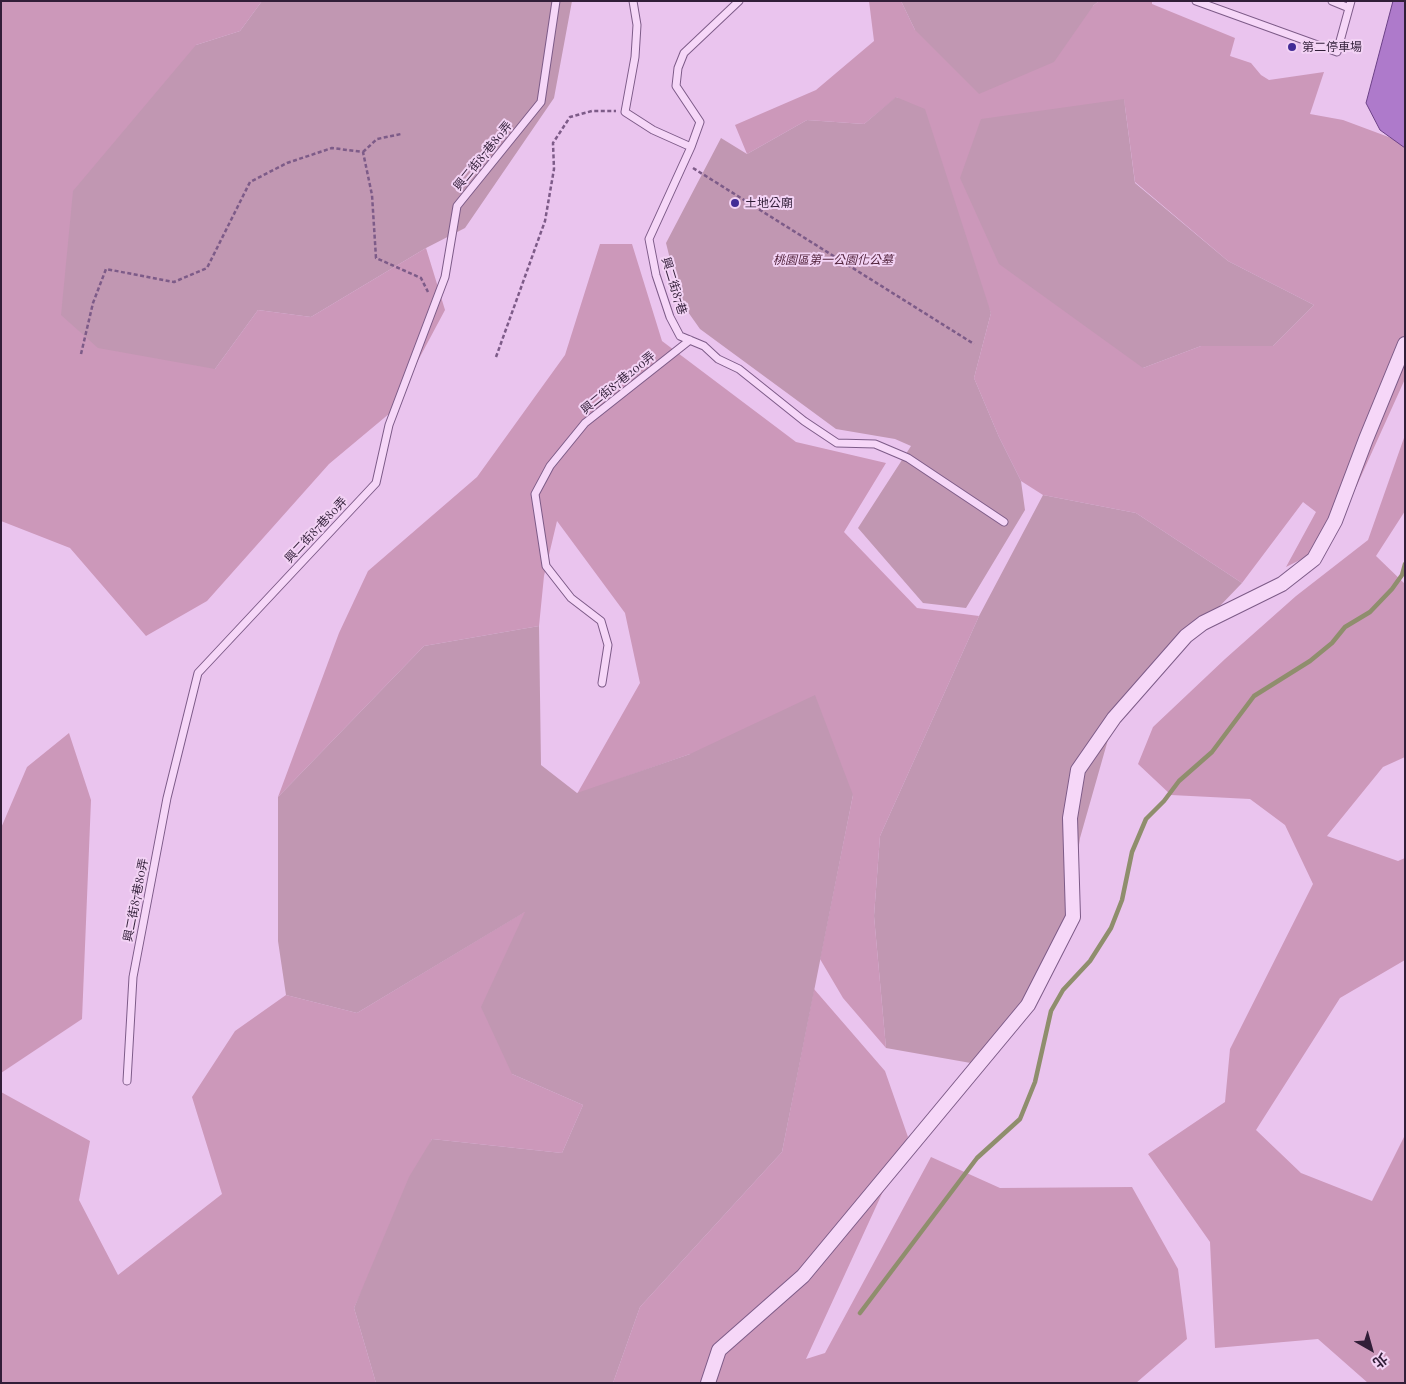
<!DOCTYPE html>
<html>
<head>
<meta charset="utf-8">
<style>
	body { margin:0 }
	#map { position:relative; width:1406px; height:1384px; overflow:hidden; background:#eac4ee; font-family:"Playfair Display","Noto Sans TC",serif }
	canvas { display:block }
	.frame { position:absolute; inset:0; border:2px solid #311e38; pointer-events:none }
	.north { position:absolute; left:1346px; top:1324px; width:50px; height:50px; -webkit-text-stroke:4px #f3d3f5; paint-order:stroke; rotate:142deg; font-size:14px; font-weight:700; line-height:20px; text-align:center; color:#311e38 }
	.north::after { content:''; display:block; margin:auto; width:18px; height:22px; background:#311e38; clip-path:polygon(50% 0,100% 100%,50% 72%,0 100%) }
</style>
</head>
<body>
<div id="map">
<canvas width="1406" height="1384"></canvas>
<div class="frame"></div>
<div class="north">北</div>
</div>
<script>
const ctx = document.querySelector('canvas').getContext('2d');
ctx.lineJoin = 'round';
function fillPath(path, color) { ctx.fillStyle = color; ctx.fill(path, 'evenodd'); }
const poly = rows => new Path2D(rows.map(r => 'M' + r).join(''));
function stroke(path, color, width, dash) { ctx.strokeStyle = color; ctx.lineWidth = width; ctx.lineCap = dash ? 'butt' : 'round'; ctx.setLineDash(dash || []); ctx.stroke(path); }
function write(font, color, halo, rows, align = 'center') {
  ctx.font = font + ' "Playfair Display","Noto Sans TC",serif'; ctx.lineWidth = 4; ctx.setLineDash([]); ctx.textBaseline = 'middle'; ctx.strokeStyle = halo; ctx.fillStyle = color; for (const [text, x, y, turn = 0] of rows) {
    ctx.save(); ctx.translate(x, y); ctx.rotate((+turn || 0) * Math.PI / 180); ctx.textAlign = isNaN(turn) ? turn : align; if (halo) ctx.strokeText(text, 0, 0); ctx.fillText(text, 0, 0); ctx.restore();
  }
}
const green = poly([
	[1,1,262,1,240,31,196,45,215,369,258,310,311,317,426,248,445,310,390,413,329,464,207,601,146,636,70,548,1,521],
	[869,1,901,1,915,30,1093,6,1099,1,1152,1,1152,4,1235,38,1230,56,1251,63,1261,75,1269,80,1324,72,1310,114,1343,120,1402,142,1405,152,1405,379,1330,545,1286,567,1316,512,1303,502,1242,583,1136,513,1043,495,1021,481,999,437,974,378,991,313,897,97,864,124,807,120,747,154,735,125,816,90,874,41],
	[1124,99,1135,182,1228,261,1314,305,1273,346,1201,346,1143,368],
	[600,244,632,244,662,341,796,442,886,463,844,532,917,608,979,616,880,836,874,916,886,1048,843,998,820,959,853,795,690,754,577,794,640,683,625,613,557,521,544,576,539,626,424,646,278,797,339,633,368,571,477,477,565,355],
	[1405,435,1405,511,1376,556,1405,584,1405,757,1383,767,1327,836,1398,861,1405,858,1405,960,1340,998,1256,1130,1301,1173,1372,1201,1405,1135,1405,1383,1368,1383,1318,1339,1215,1348,1210,1242,1148,1154,1225,1102,1230,1049,1313,884,1285,825,1250,799,1171,795,1138,764,1153,727,1225,659,1296,596,1368,540],
	[69,733,91,800,82,1019,1,1073,1,828,27,767],
	[526,911,512,1074,583,1105,562,1153,432,1139,354,1308,376,1383,1,1383,1,1092,90,1141,79,1200,118,1275,222,1194,192,1097,235,1031,286,995,357,1013],
	[814,989,885,1071,908,1137,806,1359,825,1353,931,1157,1000,1188,1132,1187,1178,1269,1187,1339,1136,1383,613,1383,640,1307,782,1152]
]);
const cemetery = poly([
	[262,1,572,1,554,98,465,228,426,248,311,317,258,310,215,369,98,348,61,315,73,191,196,45,240,31],
	[901,1,1099,1,1093,6,1054,62,979,94,915,30],
	[896,97,925,109,991,313,974,378,999,437,1021,481,1025,510,966,608,923,603,858,528,911,446,895,439,836,429,700,329,688,312,676,283,666,243,721,138,747,154,807,120,864,124],
	[1124,99,1135,183,1228,261,1314,305,1273,346,1201,346,1143,368,999,264,960,178,981,119],
	[1043,495,1136,513,1242,583,1115,715,1080,838,1064,947,982,1065,886,1048,874,916,880,836,979,616],
	[539,626,541,765,577,793,690,754,815,695,853,795,782,1152,640,1307,613,1383,376,1383,354,1308,409,1177,432,1139,562,1153,583,1105,512,1074,481,1007,525,912,357,1013,286,995,278,941,278,797,424,646]
]);
const stream = poly([
	[860,1313,977,1158,1020,1119,1035,1082,1051,1011,1063,990,1090,961,1111,928,1122,900,1132,852,1146,819,1164,801,1179,781,1212,752,1254,696,1310,661,1332,643,1345,627,1370,612,1392,589,1402,575,1405,564]
]);
const building = poly([
	[1393,1,1405,1,1405,148,1380,130,1366,103,1393,1]
]);
const path = poly([
	[363,152,377,139,401,134],
	[693,168,974,344],
	[81,354,93,303,106,269,174,282,207,268,250,182,287,163,332,148,363,152,372,195,376,258,421,278,428,292],
	[496,357,545,221,554,169,553,143,570,117,592,111,616,111]
]);
const service = poly([
	[633,1,637,25,635,57,625,112,653,130,691,147,649,239,656,275,670,317,680,336,704,346,718,359,739,369,804,421,837,443,875,444,908,458,1004,522],
	[1196,1,1337,52,1351,1],
	[1332,1,1349,8],
	[691,147,700,122,676,86,678,68,684,53,739,1],
	[602,683,608,645,601,621,571,598,546,566,535,494,550,466,585,423,690,340],
	[127,1081,133,977,167,798,198,673,376,483,389,425,445,277,457,206,541,102,556,1]
]);
const minor = poly([
	[708,1383,719,1350,803,1276,1028,1005,1073,917,1070,818,1078,770,1114,718,1186,636,1203,623,1282,584,1314,559,1335,521,1366,439,1405,344]
]);
const markers = [
	[1292,47,5,"#422b96"],
	[735,203,5,"#422b96"]
];
const poiNames = [
	["第二停車場",1302,47],
	["土地公廟",745,203]
];
const streetNames = [
	["興二街87巷80弄",483,156,-51],
	["興二街87巷",674,286,73],
	["興二街87巷200弄",618,383,-39],
	["興二街87巷80弄",316,530,-47],
	["興二街87巷80弄",136,900,-79]
];
const parkNames = [
	["桃園區第一公園化公墓",833,260]
];
fillPath(green, '#cc98ba');
fillPath(cemetery, '#c197b2');
stroke(stream, '#8f8e6d', 4.5);
fillPath(building, '#ae7acb');
stroke(building, '#6c4187', 1);
stroke(service, '#7d5b88', 9);
stroke(minor, '#7d5b88', 16);
stroke(path, '#7d5b88', 2.5, [4, 2.5]);
stroke(service, '#f6d7f8', 7);
stroke(minor, '#f6d7f8', 14);
for (const [x, y, r, color] of markers) { const dot = new Path2D(); dot.arc(x, y, r, 0, 2 * Math.PI); ctx.fillStyle = color; ctx.fill(dot); stroke(dot, '#f3d3f5', 2); }
write('12px', '#311e38', '#f3d3f5', poiNames, 'left');
write('12px', '#311e38', '#f3d3f5', streetNames);
write('italic 12px', '#54253e', '#f3d3f5', parkNames);
</script>
</body>
</html>
